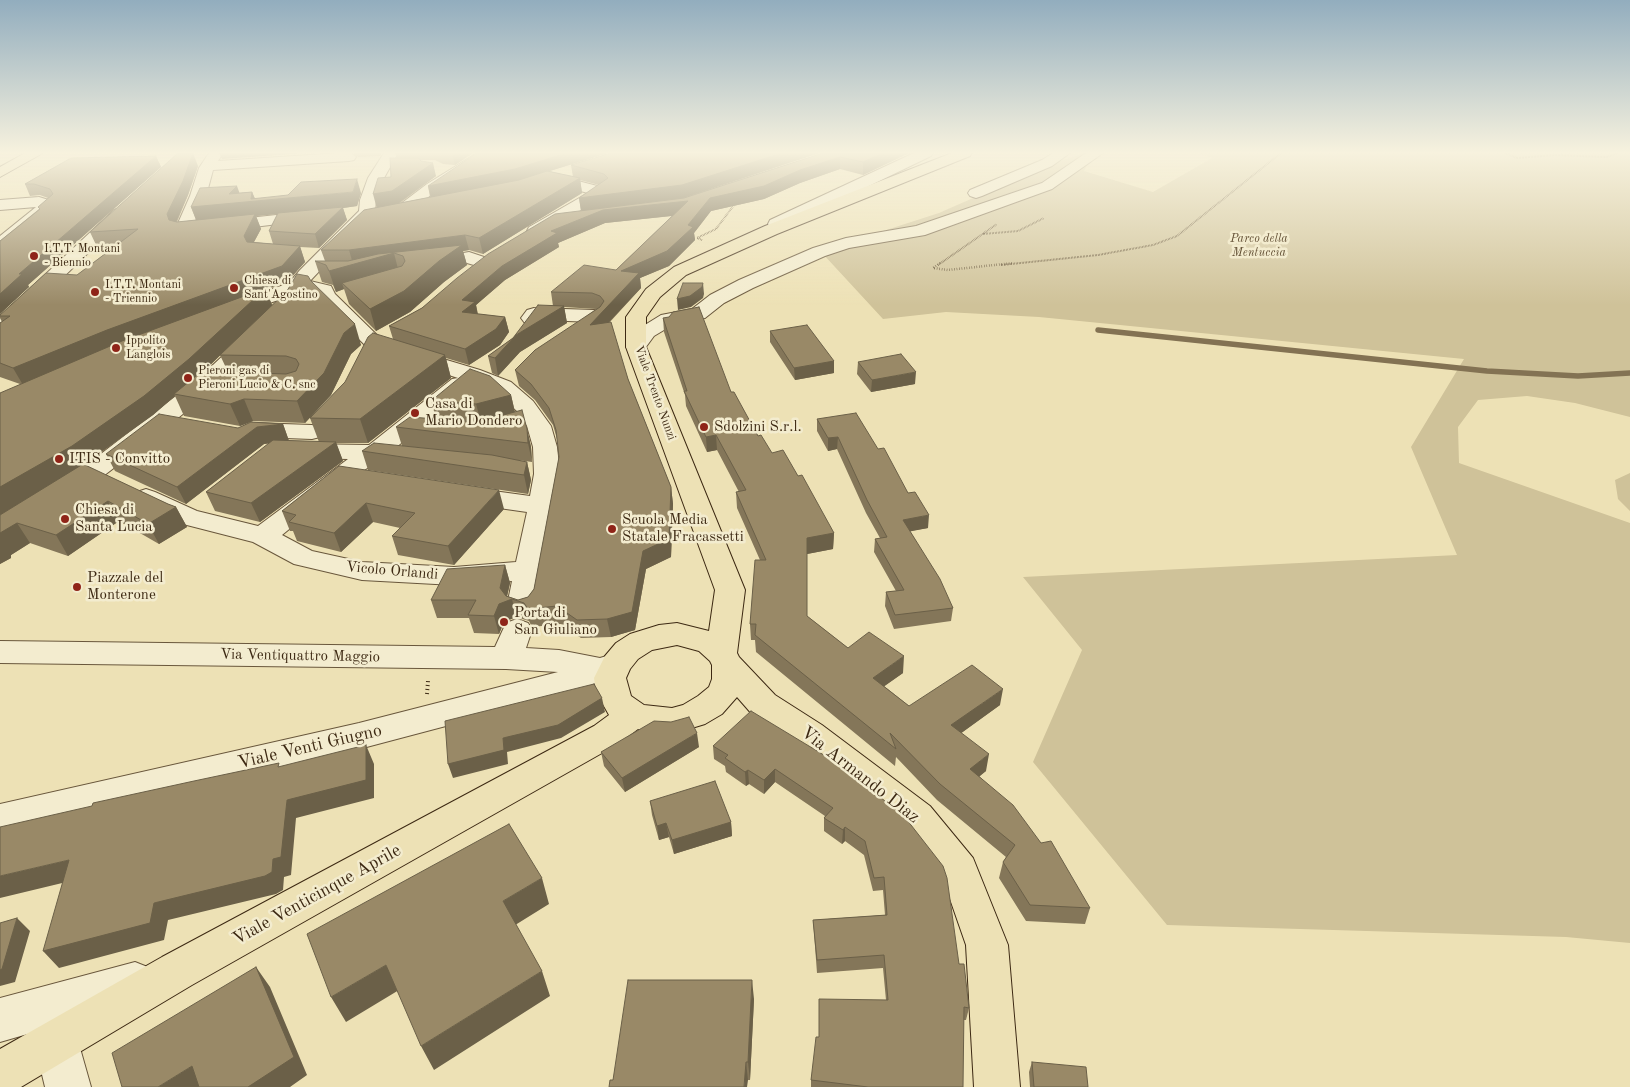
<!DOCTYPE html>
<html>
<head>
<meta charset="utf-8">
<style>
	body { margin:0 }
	canvas { display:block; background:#ede1b5 }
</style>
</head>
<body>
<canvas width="1630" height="1087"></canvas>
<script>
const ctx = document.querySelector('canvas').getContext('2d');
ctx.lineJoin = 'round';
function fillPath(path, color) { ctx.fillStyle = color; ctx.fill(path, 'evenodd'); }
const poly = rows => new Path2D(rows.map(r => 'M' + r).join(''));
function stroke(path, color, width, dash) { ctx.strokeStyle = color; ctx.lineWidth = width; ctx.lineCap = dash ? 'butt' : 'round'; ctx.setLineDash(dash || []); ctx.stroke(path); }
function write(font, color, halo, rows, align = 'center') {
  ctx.font = font + ' "Old Standard TT",serif'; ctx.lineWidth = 5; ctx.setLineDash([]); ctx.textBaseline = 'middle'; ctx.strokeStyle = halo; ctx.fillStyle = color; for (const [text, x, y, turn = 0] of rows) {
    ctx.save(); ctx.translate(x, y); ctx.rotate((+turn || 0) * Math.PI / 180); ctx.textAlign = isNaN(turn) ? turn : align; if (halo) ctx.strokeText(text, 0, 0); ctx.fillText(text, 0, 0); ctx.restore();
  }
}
const green = poly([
	[1085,153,1102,153,1088,164,1084,171,1153,192,1212,158,1199,153,1630,153,1630,417,1575,403,1527,396,1478,400,1458,427,1459,463,1630,523,1630,943,1566,937,1167,925,1033,762,1082,650,1023,577,1457,555,1411,447,1464,359,1039,317,946,312,883,319,823,254,846,243,939,213,1055,162],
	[1630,473,1630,511,1618,499,1615,480]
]);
const stream = poly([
	[1098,330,1487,371,1578,376,1630,373]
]);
const pathFar2 = poly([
	[1505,153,1517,158,1554,155,1607,157,1618,153],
	[983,234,1018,231,1044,218],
	[702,240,697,238,716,229,734,205],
	[938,265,997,224],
	[1001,265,1098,255,1153,245,1177,236,1281,153]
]);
const pathFar1 = poly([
	[940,263,933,268,948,270,1013,263]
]);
const path = poly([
	[427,694,428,681]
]);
const minor = poly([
	[209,153,223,153,218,161,340,153,351,153,356,157,354,160,349,161,213,170,206,196,191,230,189,234,177,234,175,230,190,196,199,168,209,153],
	[384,153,398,153,384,178,376,200,375,212,310,281,331,286,335,294,383,341,480,370,511,382,533,401,551,426,557,447,560,474,544,570,537,606,532,613,522,616,512,613,507,606,512,581,454,585,362,580,294,564,253,542,179,523,137,502,133,497,137,492,146,489,155,492,197,511,258,526,348,459,301,458,292,456,289,451,292,446,301,444,369,445,452,379,458,378,369,349,319,300,316,294,303,292,297,303,290,305,283,303,281,299,233,316,226,314,223,310,226,306,289,283,300,270,359,211,360,200,368,178,384,153],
	[469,382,495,392,517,411,527,426,533,447,534,474,530,496,464,487,455,490,451,495,455,500,464,503,527,512,516,562,454,567,362,562,312,551,282,535,349,480,384,457,468,389,471,384,469,382],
	[477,153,494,153,437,190,406,215,394,215,392,212,394,209,427,184,477,153],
	[914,153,933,153,931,156,782,228,776,229,770,228,768,224,770,220,914,153],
	[1053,153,1070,153,1052,166,982,196,976,198,970,196,968,193,970,190,1042,160,1053,153],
	[1086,153,1103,153,1052,189,925,235,849,248,825,256,753,288,724,303,705,318,674,324,654,336,643,351,636,353,629,351,626,347,640,328,661,315,692,309,710,295,739,280,813,248,846,238,916,226,1042,183,1086,153],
	[547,173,605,188,608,191,585,209,541,235,535,236,529,235,527,231,529,227,588,193,542,181,539,178,542,175,547,173],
	[39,197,55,202,57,205,6,248,0,249,0,236,36,207,0,210,0,200,39,197],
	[120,208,126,210,128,213,126,216,7,332,0,334,0,317,114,210,120,208],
	[313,211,319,213,321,216,319,219,221,231,215,230,213,226,215,222,221,221,313,211],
	[469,252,490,259,493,263,490,267,484,268,467,263,429,269,423,268,420,264,423,260,469,252],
	[534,308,594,310,601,312,604,316,601,320,594,322,540,320,531,324,524,322,521,318,527,310,534,308],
	[252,333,259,335,262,339,259,343,214,389,153,438,102,477,10,535,0,537,0,517,84,467,198,379,245,335,252,333],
	[253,423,312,425,320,427,324,432,320,437,312,439,258,437,249,440,241,438,237,433,241,428,253,423],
	[517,619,528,623,532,630,526,648,559,650,600,658,616,653,627,656,632,664,627,672,563,695,359,749,0,836,0,804,359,723,558,672,506,669,0,663,0,641,495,647,506,623,517,619],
	[135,962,150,968,156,983,150,998,66,1023,72,1025,78,1041,91,1087,45,1087,34,1041,38,1031,0,1042,0,998,135,962]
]);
const major = poly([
	[25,153,43,153,0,177,0,167,25,153],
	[952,153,972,153,970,156,777,234,686,275,660,297,646,317,646,347,745,590,737,653,739,657,775,695,822,725,930,806,973,858,1008,945,1020,1087,974,1087,966,945,943,879,904,828,798,743,751,713,737,697,722,714,705,724,672,734,651,733,638,729,618,744,192,985,21,1087,0,1087,0,1049,162,957,594,726,609,715,596,692,594,678,605,656,616,643,630,634,659,625,677,623,709,631,715,590,626,347,626,317,646,289,674,267,765,226,952,153],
	[677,645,699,651,710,661,712,665,712,679,709,687,698,696,683,705,672,708,644,705,631,696,626,678,630,669,638,659,652,650,677,645]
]);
const wall = poly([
	[353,153,382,153,380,156,358,157],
	[395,153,473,153,455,165,443,164,435,160,420,160,436,176,400,203,430,197,428,186,608,153,549,171,573,177,571,165,819,153,684,198,823,153,909,153,863,175,840,169,800,183,764,199,711,211,694,233,695,240,669,266,640,278,641,288,609,323,628,379,671,487,673,504,671,557,646,569,635,630,611,637,581,638,561,624,532,627,529,621,516,617,504,622,499,634,474,633,469,618,437,618,431,600,505,565,510,583,507,596,518,600,528,597,534,589,559,457,557,439,553,425,535,400,519,386,515,370,596,309,564,307,567,323,520,352,498,376,492,373,488,356,513,338,553,306,551,292,616,270,672,216,605,223,558,243,559,247,505,280,476,305,478,314,505,317,509,332,500,345,469,365,446,358,451,378,368,443,336,443,343,461,260,522,215,511,206,492,270,443,264,444,186,504,115,471,106,454,238,428,283,424,289,441,319,442,310,418,393,339,389,326,422,308,581,210,579,198,599,185,580,180,582,193,483,254,469,250,463,251,467,265,444,282,410,312,376,331,349,304,344,289,336,292,333,285,322,282,315,261,325,261,321,250,377,207,391,177,397,158],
	[156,156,161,167,28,285,29,287,0,314,0,241,39,209,48,198,40,195,30,196,25,184],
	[198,166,188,195,177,222,196,220,191,207,239,193,252,192,255,199,361,193,357,206,343,208,347,220,319,248,300,247,305,262,288,281,266,290,272,305,311,281,361,345,351,354,331,395,305,423,253,421,240,426,184,416,175,396,153,415,84,465,168,504,176,507,187,527,159,544,119,521,68,556,30,543,11,555,11,558,0,564,0,515,20,384,0,377,0,323,2,322,0,318,0,315,77,275,115,246,97,247,90,232],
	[278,214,269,231,273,244,254,242,261,229,256,216],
	[220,355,228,372,204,371],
	[663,318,731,392,758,436,834,533,833,549,807,554,807,616,848,648,903,673,884,686,909,706,1000,705,961,733,986,771,979,776,1041,843,1090,908,1085,924,1026,921,999,878,1003,862,1006,857,937,800,896,757,895,766,756,652,755,640,751,640,750,624,760,560,737,508,736,492,739,492,717,450,707,452,686,406,685,395,664,332],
	[770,331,834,361,834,373,795,380,770,342],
	[858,362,915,384,871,392,857,374],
	[511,395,515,412,527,429,531,447,532,462,517,460,527,462,531,480,528,494,368,470,362,451,425,449,402,446,396,427,436,418,431,401],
	[817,419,878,449,908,493,928,528,910,531,953,608,951,621,894,629,885,606,886,592,896,591,874,552,875,539,880,538,866,513,837,449,828,451,817,431],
	[339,466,504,509,454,565,398,555,392,536,400,528,373,522,341,552,297,541,293,531,290,531,282,511],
	[671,722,699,747,625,792,604,766,601,752],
	[713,746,837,763,959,964,969,1008,966,1020,963,1020,962,1087,811,1087,811,1080,819,1037,886,1000,883,968,817,973,814,933,813,920,885,915,883,890,873,891,864,855,845,841,842,844,824,831,824,818,825,816,775,782,764,794,749,784,746,786,726,772,725,766,714,759],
	[650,801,731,822,732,836,674,854,669,837,659,840,652,815],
	[754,999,750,1080,613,1080],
	[1032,1062,1088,1087,1030,1087,1029,1072]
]);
const shadedWall = poly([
	[193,153,198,166,188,195,173,229,167,214],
	[219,153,307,153,222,159],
	[452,153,473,153,455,165],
	[567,153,608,153,518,181,431,198,428,186],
	[782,153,819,153,683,198,581,211,579,198],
	[883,153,909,153,863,175,863,162],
	[156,156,161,167,28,285,29,287,0,314,0,294,19,274],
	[840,157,840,169,800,183,764,199,711,211,694,233,695,240,669,266,640,278,641,288,592,340,590,325,621,271,688,225,710,198,800,170],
	[433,163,436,176,396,205,377,209,373,194],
	[580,178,582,193,483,254,479,238],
	[357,179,361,193,357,206,343,208,347,220,319,248,315,234,342,208,256,216,261,229,249,251,197,222,191,207,229,194,237,186,242,200,251,199,252,192,256,201,353,192],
	[688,201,689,214,605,223,558,243,559,247,505,280,476,305,478,317,462,312,462,300,502,266,551,231,603,210],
	[465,235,469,250,463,251,467,265,444,282,410,312,376,331,370,309,439,261,403,256,394,253,399,273,342,283,344,289,336,292,329,271,353,264,349,250],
	[300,246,305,262,288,281,266,290,272,305,197,378,174,394,175,396,153,415,83,465,0,515,0,487,23,385,13,368],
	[703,283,704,294,703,298,691,307,678,310,677,299],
	[564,306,567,323,520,352,498,376,495,358,516,335],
	[505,317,509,332,500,345,469,365,465,349],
	[355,324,361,345,351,354,331,395,305,423,297,401,344,333],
	[445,355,451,378,368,443,360,419],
	[834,361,834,373,795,380,794,368],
	[916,372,915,384,871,392,872,380],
	[511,395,515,413,481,422,476,404],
	[244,399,253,421,240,426,230,404],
	[283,424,289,441,264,444,186,504,177,487,257,427],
	[527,429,531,447,532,462,528,443],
	[716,435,717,450,707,452,706,437],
	[838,437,837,449,828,451,828,438],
	[336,442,343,461,260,522,251,503],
	[527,462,531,480,528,494,524,475],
	[671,487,673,504,671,557,646,569,635,630,611,637,607,619,643,551],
	[499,490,504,509,454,565,448,546],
	[108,501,119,521,68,556,56,535],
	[366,503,373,522,341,552,334,533],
	[176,507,187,527,159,544,148,524],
	[929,515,928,528,902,533,903,520],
	[17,523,30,543,11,555,11,558,0,564,0,533],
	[834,533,833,549,807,554,807,538],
	[505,565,510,583,506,601,512,599,516,617,504,622,499,634,494,616],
	[904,656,903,673,872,695,873,678],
	[1003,689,1000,705,949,742,951,725],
	[602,698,605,712,561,738,507,752,508,764,453,778,448,764,503,738],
	[697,733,699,747,625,792,622,778],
	[366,745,374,764,374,798,296,818,291,875,284,877,283,890,276,894,168,920,164,940,59,968,43,951,154,903,273,859,287,800],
	[989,754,986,771,968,786,970,769],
	[775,769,775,782,764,794,764,780],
	[748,770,749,784,746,786,745,772],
	[731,822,732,836,674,854,672,840],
	[666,823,669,837,659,840,657,826],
	[845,827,845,841,842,844,843,830],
	[69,860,83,878,0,898,0,876],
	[542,878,549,904,512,927,503,901],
	[17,918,30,931,15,982,0,986,0,970],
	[386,965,399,990,346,1022,331,997],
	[256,967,270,987,307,1075,290,1087,248,1087],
	[542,971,550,996,434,1070,421,1046],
	[752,980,754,999,750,1080,748,1062],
	[746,1062,748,1080,747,1087,744,1087],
	[192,1066,203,1087,158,1087]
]);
const building = poly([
	[178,153,193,153,183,181,167,214,169,220,177,222,255,214,244,236,247,242,300,246,282,266,107,330,13,368,0,363,0,323,10,316,0,316,0,315,46,273,77,275,138,229,90,232,178,153],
	[477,153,567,153,515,169,428,186,477,153],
	[611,153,782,153,682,185,579,198,608,178,604,174,571,165,611,153],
	[823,153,883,153,863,162,840,157,800,170,764,186,710,198,688,225,693,227,667,251,621,271,639,273,590,325,611,322,628,379,671,487,669,539,643,551,632,612,607,619,577,620,557,606,528,609,524,603,512,599,499,604,494,616,468,615,476,600,431,600,447,569,505,565,500,588,506,596,518,600,528,597,534,589,559,457,556,430,549,408,531,384,515,370,535,350,600,307,604,301,600,296,592,293,551,292,584,265,616,270,688,201,603,210,551,231,557,233,502,266,462,300,475,302,462,312,505,317,496,329,465,349,389,326,422,308,457,278,488,254,555,214,684,198,823,153],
	[156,156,19,274,22,274,0,294,0,241,40,209,38,207,53,194,50,189,34,184,25,184,71,158,156,156],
	[390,158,419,158,421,161,433,163,392,191,373,194,378,178,391,177,390,158],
	[547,171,580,178,479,238,465,235,349,250,321,250,364,210,519,180,547,171],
	[357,179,353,192,191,207,200,188,237,186,229,194,252,192,251,199,288,195,301,182,357,179],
	[343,207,315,234,269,231,278,213,343,207],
	[462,245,439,261,404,291,370,309,342,283,402,266,405,261,403,256,394,253,329,271,326,265,315,261,348,261,378,254,462,245],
	[297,274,308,276,311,281,355,324,344,333,324,373,297,401,244,399,230,404,174,394,202,371,286,374,296,371,299,364,296,359,286,356,220,355,287,291,297,274],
	[683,283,703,283,702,287,690,296,677,299,683,283],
	[266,288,189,359,144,396,72,446,0,487,0,393,122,341,266,288],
	[538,305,564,306,516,335,495,358,488,356,513,338,538,305],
	[699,307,731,392,734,392,758,436,761,435,772,453,783,450,798,476,802,475,834,533,807,538,807,616,848,648,869,632,904,656,873,678,909,706,972,665,1003,689,951,725,989,754,970,769,1013,805,1041,843,1051,841,1090,908,1030,905,1003,862,1015,845,940,784,890,733,896,749,755,635,756,624,750,624,755,560,766,560,736,492,746,490,716,435,706,437,684,391,687,391,663,318,669,317,673,312,699,307],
	[807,325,834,361,794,368,770,331,807,325],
	[373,333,445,355,360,419,310,418,345,382,368,337,373,333],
	[901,354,916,372,872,380,858,362,901,354],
	[470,369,490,376,511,395,476,404,431,401,470,369],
	[522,410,527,429,528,443,396,427,410,417,477,422,522,410],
	[856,413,878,449,884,448,908,493,915,492,929,515,903,520,940,579,953,608,895,615,886,592,904,590,875,539,887,537,867,500,838,437,828,438,817,419,856,413],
	[159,414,238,428,251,422,283,424,257,427,177,487,106,454,159,414],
	[273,440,336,442,251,503,206,492,273,440],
	[374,443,492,455,527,462,524,475,362,451,374,443],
	[83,464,168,504,176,507,148,524,108,501,56,535,17,523,0,533,0,515,83,464],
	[339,466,499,490,448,546,392,536,415,513,366,503,334,533,289,522,296,515,282,511,339,466],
	[594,684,602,698,558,725,503,738,504,750,448,764,445,721,594,684],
	[751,711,837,763,904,816,943,866,947,878,959,964,964,964,969,1008,964,1007,963,1087,868,1087,811,1080,816,1037,819,1037,819,999,888,1000,884,955,817,960,813,920,887,915,884,877,874,878,865,841,845,827,843,830,824,818,833,808,775,769,764,780,748,770,745,772,725,758,728,755,713,746,751,711],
	[689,717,697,733,622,778,601,752,654,721,671,722,689,717],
	[366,745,366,780,287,800,281,857,273,859,272,872,265,876,154,903,150,923,43,951,69,860,0,876,0,827,92,806,93,803,194,781,279,763,278,767,366,745],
	[715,781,731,822,672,840,666,823,657,826,650,801,715,781],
	[509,824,542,878,503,901,542,971,421,1046,386,965,331,997,307,934,509,824],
	[17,918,2,969,0,970,0,923,17,918],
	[256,967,294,1057,248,1087,199,1087,192,1066,158,1087,122,1087,112,1053,256,967],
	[628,980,752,980,748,1062,746,1062,744,1087,609,1087,610,1080,613,1080,628,980],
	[1032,1062,1086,1067,1088,1087,1034,1087,1032,1062]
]);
const markers = [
	[34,256,5,"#8f2418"],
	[234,288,5,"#8f2418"],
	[95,292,5,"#8f2418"],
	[116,348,5,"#8f2418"],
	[188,378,5,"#8f2418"],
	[415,413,5,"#8f2418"],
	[704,427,5,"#8f2418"],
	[59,459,5,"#8f2418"],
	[65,519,5,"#8f2418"],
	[612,529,5,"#8f2418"],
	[77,587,5,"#8f2418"],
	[504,622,5,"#8f2418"]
];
const farParknames = [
	["Parco della",1259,239],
	["Mentuccia",1259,253]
];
const farPoinames = [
	["I.T.T. Montani",44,249],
	["- Biennio",44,263],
	["Chiesa di",244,281],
	["Sant'Agostino",244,295],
	["I.T.T. Montani",105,285],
	["- Triennio",105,299],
	["Ippolito",126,341],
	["Langlois",126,355],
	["Pieroni gas di",198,371],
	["Pieroni Lucio & C. snc",198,385]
];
const farStreetnames = [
	["Viale Trento Nunzi",655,393,70]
];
const poiNames = [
	["Casa di",425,404],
	["Mario Dondero",425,421],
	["Sdolzini S.r.l.",714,427],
	["ITIS - Convitto",69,459],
	["Chiesa di",75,510],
	["Santa Lucia",75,527],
	["Scuola Media",622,520],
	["Statale Fracassetti",622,537],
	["Piazzale del",87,578],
	["Monterone",87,595],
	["Porta di",514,613],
	["San Giuliano",514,630]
];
const streetNames = [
	["Vicolo Orlandi",392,571,5],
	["Via Ventiquattro Maggio",300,656,1]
];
const nearStreetnames = [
	["Viale Venti Giugno",310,747,-13],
	["Via Armando Diaz",860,775,38],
	["Viale Venticinque Aprile",317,895,-29]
];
fillPath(green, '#cfc299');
stroke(stream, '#837253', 5.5);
stroke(minor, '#69573c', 2);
stroke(major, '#3d2913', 2);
stroke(pathFar2, '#3d2913', 2, [0.5, 1]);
stroke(pathFar1, '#3d2913', 2.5, [0.5, 2]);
stroke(path, '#3d2913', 4, [1, 3]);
fillPath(minor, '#f3eccf');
fillPath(major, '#ede1b5');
fillPath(wall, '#847659');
fillPath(shadedWall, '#6b6048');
fillPath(building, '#998967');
stroke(building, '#6b6048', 1);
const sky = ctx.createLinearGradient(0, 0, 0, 305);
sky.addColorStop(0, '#92adbe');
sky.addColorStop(0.5, '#f7f2de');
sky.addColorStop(1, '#f7f2de00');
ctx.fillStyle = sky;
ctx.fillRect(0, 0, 1630, 305);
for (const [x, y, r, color] of markers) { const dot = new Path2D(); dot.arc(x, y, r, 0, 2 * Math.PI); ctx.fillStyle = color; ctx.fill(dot); stroke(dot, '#f3eccf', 2); }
write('italic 12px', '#624f34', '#f3eccf', farParknames);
write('12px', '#3d2913', '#f3eccf', farPoinames, 'left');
write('12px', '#3d2913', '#f3eccf', farStreetnames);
write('15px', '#3d2913', '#f3eccf', poiNames, 'left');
write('15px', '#3d2913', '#f3eccf', streetNames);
write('18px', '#3d2913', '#f3eccf', nearStreetnames);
</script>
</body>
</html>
